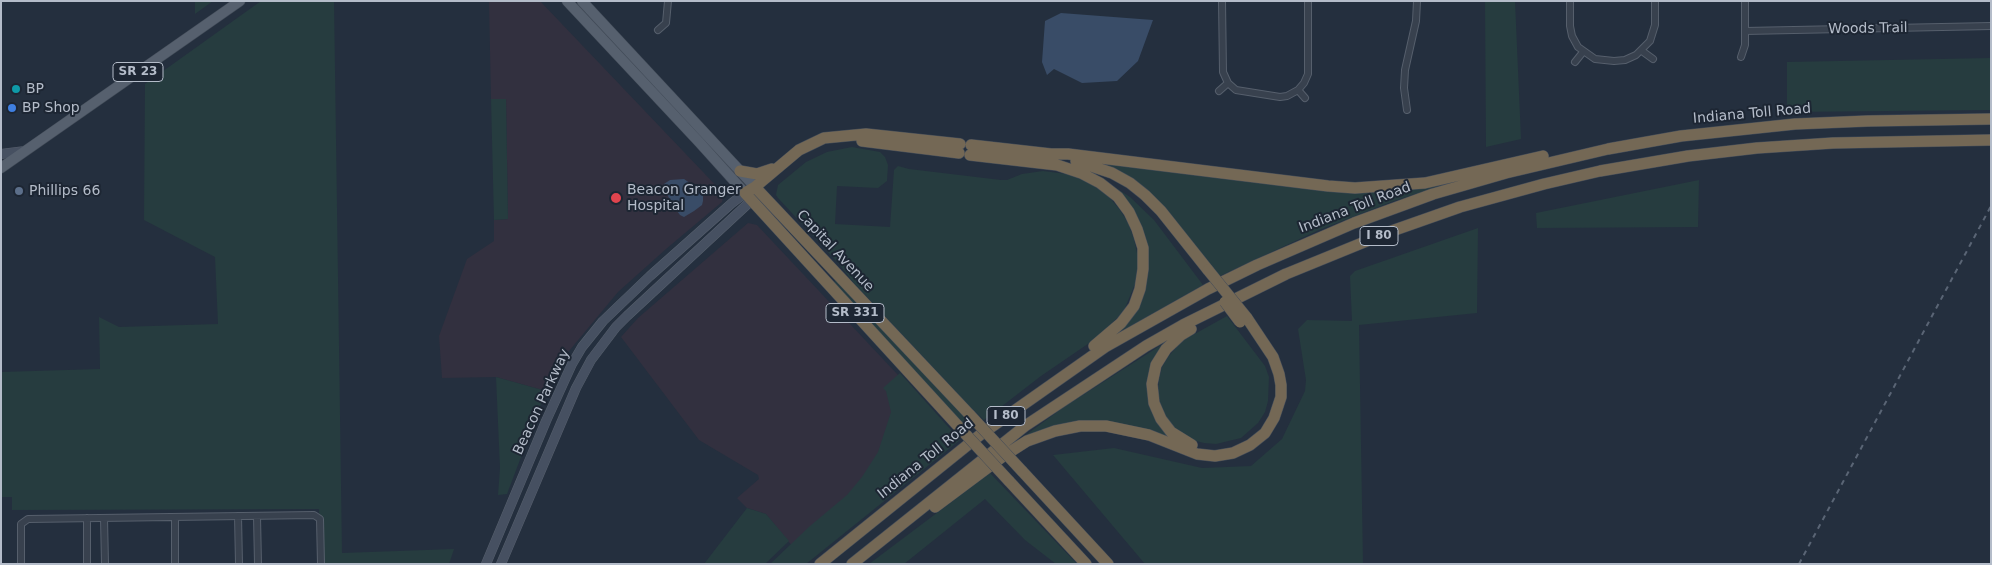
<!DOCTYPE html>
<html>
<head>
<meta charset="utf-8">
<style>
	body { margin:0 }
	#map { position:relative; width:1992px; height:565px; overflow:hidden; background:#242f3e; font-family:"DejaVu Sans",sans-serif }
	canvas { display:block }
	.frame { position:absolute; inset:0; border:2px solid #b4bcc9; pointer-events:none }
</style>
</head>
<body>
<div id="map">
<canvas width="1992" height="565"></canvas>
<div class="frame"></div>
</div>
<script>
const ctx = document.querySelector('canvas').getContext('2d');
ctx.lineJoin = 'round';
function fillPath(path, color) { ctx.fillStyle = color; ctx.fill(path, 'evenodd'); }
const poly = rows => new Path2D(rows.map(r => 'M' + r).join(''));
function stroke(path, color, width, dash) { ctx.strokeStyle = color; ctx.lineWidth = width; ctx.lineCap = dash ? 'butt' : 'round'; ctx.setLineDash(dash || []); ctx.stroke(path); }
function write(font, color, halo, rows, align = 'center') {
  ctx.font = font + ' "DejaVu Sans",sans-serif'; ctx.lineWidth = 4; ctx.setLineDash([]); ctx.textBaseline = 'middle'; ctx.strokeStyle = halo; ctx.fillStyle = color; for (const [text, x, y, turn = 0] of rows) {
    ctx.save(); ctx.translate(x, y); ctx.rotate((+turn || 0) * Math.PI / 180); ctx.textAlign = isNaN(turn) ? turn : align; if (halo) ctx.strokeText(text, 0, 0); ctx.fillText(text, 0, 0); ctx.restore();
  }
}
const medical = poly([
	[489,1,540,1,724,194,722,202,666,249,618,292,569,351,546,391,496,377,442,378,439,336,467,259,494,241,494,220,508,219,506,100,491,99],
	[748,223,757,225,898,375,900,410,927,442,793,547,766,514,747,508,737,498,759,479,758,475,699,440,621,337,638,318]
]);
const green = poly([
	[195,1,213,1,195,14],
	[261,1,334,1,342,553,454,549,449,564,320,564,319,509,12,510,12,497,1,497,1,372,100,369,99,317,119,327,218,324,215,257,144,220,145,84],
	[1485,1,1515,1,1521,139,1486,147],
	[1991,58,1991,110,1787,112,1787,62],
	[491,99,506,99,508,219,494,220],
	[852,147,880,152,885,157,888,165,887,181,878,188,837,186,835,224,890,227,894,170,898,166,909,169,1001,180,1007,180,1022,174,1043,171,1067,174,1083,179,1097,188,1109,197,1120,210,1128,223,1134,239,1137,253,1137,269,1135,284,1125,308,1118,317,1098,337,1041,376,984,420,969,406,853,282,839,264,778,198,776,195,778,185,806,162,827,152],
	[1102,163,1321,188,1455,181,1391,202,1319,230,1220,276,1163,205,1147,190,1117,169],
	[1699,180,1698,227,1537,228,1536,213],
	[1113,186,1130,197,1154,220,1203,285,1115,335,1124,324,1146,259],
	[1478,228,1477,313,1359,325,1363,564,1145,564,1053,455,1114,448,1202,468,1251,466,1282,439,1305,391,1306,380,1298,329,1307,320,1352,321,1350,276,1355,271],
	[836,280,961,413,970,423,965,426,833,283],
	[1227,316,1265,366,1269,377,1268,401,1265,412,1258,423,1241,438,1216,444,1204,443,1192,440,1173,427,1166,418,1160,404,1158,391,1159,379,1162,367,1168,357,1182,341],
	[1166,342,1150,378,1175,440,1095,423,1008,448,1064,407],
	[900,373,960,440,806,564,770,564,810,526,847,495,862,477,878,452,891,412,886,391,883,388],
	[496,377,546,391,507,494,498,495,500,468],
	[990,473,1077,564,1056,564,1025,540,985,499,904,564,869,564],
	[747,508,766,514,789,541,765,564,704,564]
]);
const water = poly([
	[1061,13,1153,20,1138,61,1117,81,1082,83,1054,69,1047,75,1042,62,1045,21],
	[684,179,697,188,703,196,703,201,702,205,694,211,684,217,680,215,674,207,663,187,664,184,670,180]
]);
const street = poly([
	[1222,1,1223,72,1228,83,1236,90,1280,97,1287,96,1298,90,1304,83,1308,74,1308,1],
	[1570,1,1570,26,1572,36,1578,47,1595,59,1614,61,1625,60,1636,55,1650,41,1655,25,1655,1],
	[658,30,666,23,668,1],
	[1745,31,1991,26],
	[1642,51,1653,59],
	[1741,57,1745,45,1745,1],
	[1575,62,1583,52],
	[1298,90,1305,98],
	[1219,91,1228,83],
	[1407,110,1404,88,1405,70,1416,21,1417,1],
	[238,516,239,564],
	[257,516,258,564],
	[175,517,175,564],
	[87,518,87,564],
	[104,518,105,564],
	[21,564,21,524,28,519,314,515,320,519,321,564]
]);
const secondary = poly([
	[1,154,25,151],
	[486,564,546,421,572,364,582,347,603,321,650,276,732,203,745,193],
	[501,564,576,388,591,360,616,327,627,316,752,200]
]);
const primary = poly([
	[567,1,699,142,745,193],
	[582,1,755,187],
	[1,168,240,1]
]);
const highway = poly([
	[862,141,959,153],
	[971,145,1051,154,1068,154,1328,186,1355,188,1425,183,1543,156],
	[970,155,1057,165,1081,173,1100,183,1118,197,1129,212,1137,229,1143,248,1143,269,1140,289,1134,306,1121,323,1094,346],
	[1076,161,1112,173,1130,183,1145,195,1161,211,1208,270],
	[740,171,757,174,772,169],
	[755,187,970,415],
	[1191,329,1181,335,1166,349,1156,365,1152,384,1154,403,1161,419,1171,432,1192,445],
	[958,426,745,193,755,187,799,150,824,138,866,134,960,144],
	[1022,471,1108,564],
	[1009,481,1086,564],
	[935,507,1002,457,1027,441,1055,431,1080,426,1106,426,1149,435,1197,454,1215,456,1233,453,1250,445,1265,433,1274,418,1281,397,1281,385,1279,374,1273,357,1247,318],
	[820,564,980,435,1105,347,1208,289,1257,265,1354,223,1433,194,1506,173,1608,149,1681,136,1795,124,1868,121,1991,119],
	[852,564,1025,426,1146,346,1183,325,1286,274,1389,232,1460,207,1544,184,1600,171,1688,156,1757,148,1833,143,1991,140]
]);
const rail = poly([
	[1799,564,1991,206]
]);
const highwayBridge = poly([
	[1208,270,1247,318],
	[1225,302,1240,322],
	[970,415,1022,471],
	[958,426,1009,481]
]);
const markers = [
	[16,89,5,"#0f9aa8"],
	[12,108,5,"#3f7fe0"],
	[19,191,5,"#5c6f8a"],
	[616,198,6,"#e0444e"]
];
const shields = [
	[138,72,50],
	[1379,236,38],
	[855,313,58],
	[1006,416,38]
];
const shieldNames = [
	["SR 23",138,72],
	["I 80",1379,236],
	["SR 331",855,313],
	["I 80",1006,416]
];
const streetNames = [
	["Woods Trail",1868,29,-1],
	["Indiana Toll Road",1752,114,-5],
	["Indiana Toll Road",1355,208,-21],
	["Capital Avenue",835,251,47],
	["Beacon Parkway",542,402,-65],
	["Indiana Toll Road",926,459,-39]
];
const poiNames = [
	["BP",26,89],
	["BP Shop",22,108],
	["Beacon Granger",627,190],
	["Hospital",627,206],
	["Phillips 66",29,191]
];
fillPath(medical, '#32303f');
fillPath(green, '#263c3f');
fillPath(water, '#394c67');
stroke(street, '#565f6c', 8);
stroke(secondary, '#565f6c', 10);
stroke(primary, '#414a57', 11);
stroke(highway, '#434c59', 12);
stroke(street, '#38414e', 6);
stroke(secondary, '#465061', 9);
stroke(primary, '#56606e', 10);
stroke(highway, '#746855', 11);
stroke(rail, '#5a6575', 2, [5, 5]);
stroke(highwayBridge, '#434c59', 12, []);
stroke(highwayBridge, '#746855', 11);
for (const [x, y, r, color] of markers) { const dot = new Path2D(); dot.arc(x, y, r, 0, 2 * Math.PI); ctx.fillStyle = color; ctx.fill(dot); stroke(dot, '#1d2633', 2); }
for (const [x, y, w] of shields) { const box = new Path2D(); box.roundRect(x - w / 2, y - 9.5, w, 19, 4); ctx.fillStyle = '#1d2633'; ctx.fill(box); stroke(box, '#b4bcc9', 1); }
write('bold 12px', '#b4bcc9', null, shieldNames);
write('14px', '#b4bcc9', '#1d2633', streetNames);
write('14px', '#b4bcc9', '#1d2633', poiNames, 'left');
</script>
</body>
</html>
